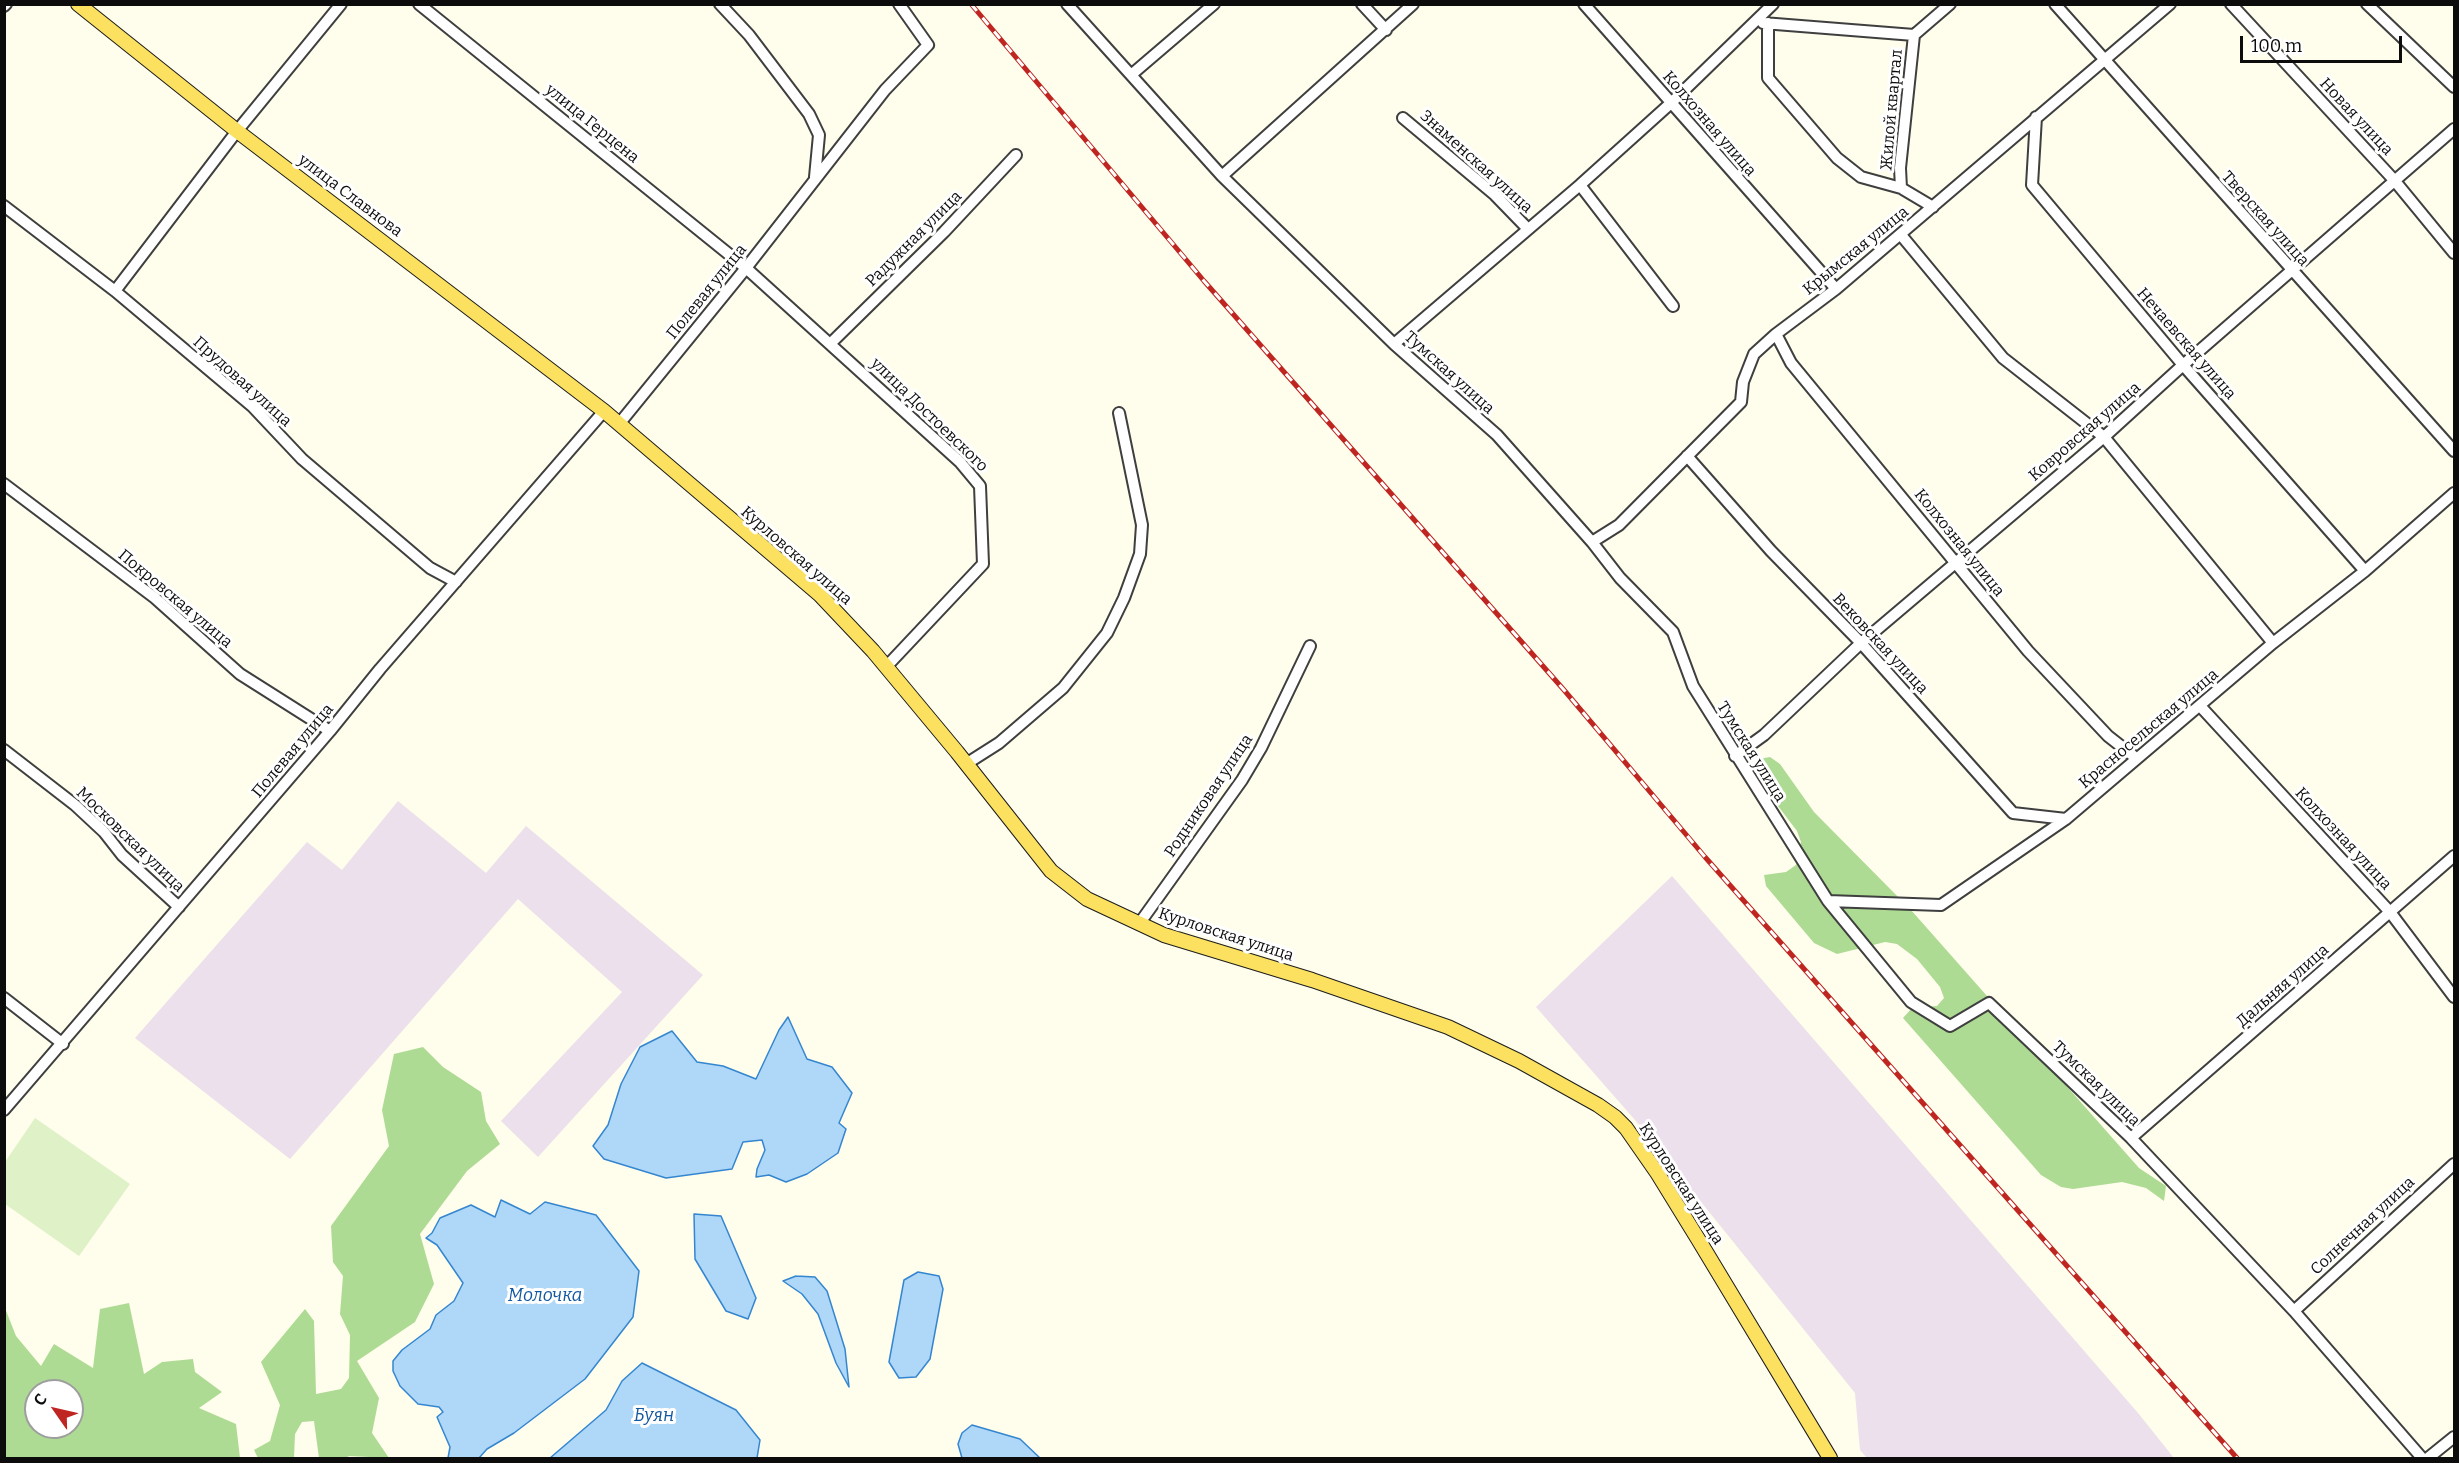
<!DOCTYPE html>
<html>
<head>
<meta charset="utf-8">
<style>
	body { margin:0 }
	#map { position:relative; width:2459px; height:1463px; overflow:hidden; background:#fffdeb; font-family:Bitter,serif }
	canvas { display:block }
	.frame { position:absolute; inset:0; border:6px solid #0c0c0c; pointer-events:none }
	.north { position:absolute; left:24px; top:1379px; width:60px; height:60px; box-sizing:border-box; background:#fff; border:2px solid #9e9e9e; border-radius:50%; rotate:304deg; font-size:16px; font-weight:700; line-height:24px; text-align:center; color:#0c0c0c }
	.north::after { content:''; display:block; margin:auto; width:21px; height:27px; background:#bf2622; clip-path:polygon(50% 0,100% 100%,50% 72%,0 100%) }
	.scale { position:absolute; left:2240px; top:36px; width:162px; height:27px; box-sizing:border-box; border:3px solid #0c0c0c; border-top:0; padding-left:8px; font-size:18px; line-height:21px; white-space:nowrap; color:#0c0c0c; -webkit-text-stroke:4px #fff; paint-order:stroke }
</style>
</head>
<body>
<div id="map">
<canvas width="2459" height="1463"></canvas>
<div class="frame"></div>
<div class="north">С</div>
<div class="scale">100 m</div>
</div>
<script>
const ctx = document.querySelector('canvas').getContext('2d');
ctx.lineJoin = 'round';
function fillPath(path, color) { ctx.fillStyle = color; ctx.fill(path, 'evenodd'); }
const poly = rows => new Path2D(rows.map(r => 'M' + r).join(''));
function stroke(path, color, width, dash) { ctx.strokeStyle = color; ctx.lineWidth = width; ctx.lineCap = dash ? 'butt' : 'round'; ctx.setLineDash(dash || []); ctx.stroke(path); }
function write(font, color, halo, rows, align = 'center') {
  ctx.font = font + ' Bitter,serif'; ctx.lineWidth = 6; ctx.setLineDash([]); ctx.textBaseline = 'middle'; ctx.strokeStyle = halo; ctx.fillStyle = color; for (const [text, x, y, turn = 0] of rows) {
    ctx.save(); ctx.translate(x, y); ctx.rotate((+turn || 0) * Math.PI / 180); ctx.textAlign = isNaN(turn) ? turn : align; if (halo) ctx.strokeText(text, 0, 0); ctx.fillText(text, 0, 0); ctx.restore();
  }
}
const industrial = poly([
	[398,801,486,873,526,826,703,975,538,1157,501,1121,622,992,518,899,290,1159,135,1038,307,842,342,870],
	[1672,876,2138,1413,2174,1458,1867,1458,1860,1450,1855,1393,1635,1120,1536,1007]
]);
const forest = poly([
	[1770,757,1780,764,1814,812,1911,910,2139,1168,2166,1186,2164,1201,2146,1188,2122,1182,2073,1189,2061,1187,2041,1175,1903,1018,1912,1008,1937,1006,1944,998,1940,987,1917,959,1897,944,1885,942,1837,954,1814,943,1766,886,1764,875,1786,872,1796,865,1801,842,1797,831,1759,781,1756,770,1759,759],
	[423,1047,443,1067,481,1092,486,1121,500,1144,467,1171,420,1234,434,1284,415,1322,357,1361,379,1398,372,1433,389,1458,349,1456,346,1458,319,1458,314,1421,302,1422,295,1434,294,1458,258,1458,254,1450,270,1441,280,1405,261,1362,305,1309,314,1321,316,1394,341,1389,349,1378,350,1335,340,1314,343,1276,333,1262,331,1226,389,1146,382,1110,394,1054],
	[129,1303,144,1374,162,1362,193,1359,195,1372,222,1392,199,1408,236,1424,240,1458,5,1458,5,1308,16,1336,41,1366,54,1344,93,1368,100,1309],
	[36,1391,72,1391,72,1427,36,1427]
]);
const pitch = poly([
	[35,1118,130,1184,79,1256,5,1204,5,1162]
]);
const water = poly([
	[788,1017,807,1059,832,1067,852,1093,839,1123,846,1129,838,1153,807,1174,786,1182,769,1175,756,1177,757,1169,765,1150,762,1140,743,1142,732,1169,666,1178,604,1159,593,1146,608,1125,621,1084,640,1047,672,1031,697,1062,723,1066,756,1079,779,1030,788,1017],
	[501,1200,530,1214,545,1202,596,1215,639,1271,633,1317,585,1379,514,1433,487,1449,479,1458,448,1458,450,1447,437,1417,443,1412,439,1407,418,1404,400,1386,393,1371,393,1361,402,1350,430,1329,436,1315,454,1301,463,1283,437,1245,426,1238,432,1233,440,1218,471,1205,495,1217,501,1200],
	[694,1214,721,1216,756,1298,748,1319,726,1311,695,1259,694,1214],
	[918,1272,939,1276,943,1289,930,1359,916,1377,899,1378,889,1362,904,1280,918,1272],
	[796,1276,815,1277,827,1291,845,1349,849,1387,836,1363,818,1314,802,1294,783,1281,796,1276],
	[642,1363,736,1410,760,1440,757,1458,550,1458,606,1410,622,1381,642,1363],
	[972,1425,1020,1439,1040,1458,962,1458,958,1444,962,1433,972,1425]
]);
const minor = poly([
	[419,4,746,268,960,462,980,486,983,564,886,667],
	[720,4,749,35,809,114,819,135,815,177],
	[1067,4,1222,176,1394,344,1497,435,1592,542,1620,578,1673,632,1693,686,1828,901,1911,1002,1950,1026,1989,1003,2131,1138,2294,1311,2422,1458],
	[1362,4,1386,30],
	[1584,4,1836,289],
	[2055,4,2454,451],
	[2231,4,2394,180,2454,253],
	[2367,4,2454,87],
	[4,6,6,4],
	[1763,23,1914,35],
	[1768,23,1768,78,1837,158,1861,177,1901,188,1933,207],
	[1131,75,1214,4],
	[2036,117,2032,185,2183,365,2365,571],
	[1403,118,1495,195,1528,229],
	[1222,176,1413,4],
	[1580,185,1673,306],
	[1901,188,1900,168,1914,35,1950,4],
	[4,206,115,291,253,407,302,459,430,568,456,582],
	[1901,235,2003,358,2104,437,2273,643],
	[115,291,237,131,341,4],
	[1776,334,1791,363,2028,651,2108,736,2136,758],
	[831,343,944,232,1016,155],
	[1394,344,1580,185,1671,103,1773,4],
	[619,424,746,268,885,90,928,45,899,4],
	[1687,456,1771,551,1861,643,2013,813,2066,819],
	[4,484,155,598,240,674,330,731],
	[1592,542,1619,525,1741,402,1743,382,1754,354,1776,334,1836,289,2170,4],
	[2201,707,2390,912,2454,997],
	[4,750,75,805,104,832,122,855,179,907],
	[1735,756,1764,735,1861,643,2104,437,2183,365,2454,129],
	[966,764,999,743,1063,688,1107,633,1124,598,1140,554,1142,525,1119,413],
	[1828,901,1941,905,2066,819,2273,643,2365,571,2454,493],
	[1139,924,1242,780,1261,748,1310,646],
	[4,998,63,1044],
	[4,1110,330,731,380,669,604,411],
	[2131,1138,2454,856],
	[2294,1311,2454,1164],
	[2428,1458,2454,1437]
]);
const major = poly([
	[78,4,237,131,604,411,820,595,873,651,957,752,1051,871,1087,899,1164,935,1312,980,1448,1027,1519,1061,1598,1105,1615,1117,1626,1128,1658,1174,1698,1239,1830,1458]
]);
const rail = poly([
	[971,4,1204,281,1564,690,1705,857,2237,1458]
]);
const streetNames = [
	["Жилой квартал",1892,110,-85],
	["Новая улица",2356,117,47],
	["улица Герцена",592,124,39],
	["Колхозная улица",1709,124,49],
	["Знаменская улица",1476,162,42],
	["улица Славнова",350,196,37],
	["Тверская улица",2265,219,48],
	["Радужная улица",914,239,-45],
	["Крымская улица",1856,251,-39],
	["Полевая улица",707,292,-51],
	["Нечаевская улица",2186,344,49],
	["Тумская улица",1449,373,42],
	["Прудовая улица",242,382,42],
	["улица Достоевского",929,415,44],
	["Ковровская улица",2085,432,-41],
	["Колхозная улица",1959,543,51],
	["Курловская улица",796,556,41],
	["Покровская улица",175,599,40],
	["Вековская улица",1880,644,47],
	["Красносельская улица",2149,729,-40],
	["Полевая улица",293,751,-50],
	["Тумская улица",1751,752,58],
	["Родниковая улица",1209,796,-56],
	["Колхозная улица",2343,839,47],
	["Московская улица",130,840,44],
	["Курловская улица",1226,935,18],
	["Дальняя улица",2283,986,-41],
	["Тумская улица",2096,1084,44],
	["Курловская улица",1681,1184,57],
	["Солнечная улица",2363,1226,-43]
];
const waterNames = [
	["Молочка",545,1296],
	["Буян",654,1416]
];
fillPath(industrial, '#ebe0eb');
fillPath(forest, '#aedb94');
fillPath(pitch, '#dff1c7');
fillPath(water, '#afd7f7');
stroke(water, '#3486d0', 1.5);
stroke(minor, '#3f3f3f', 14);
stroke(major, '#1d1d1d', 16);
stroke(minor, '#fff', 10);
stroke(major, '#fbe15f', 14);
stroke(rail, '#bf2622', 5);
stroke(rail, '#fff', 3, [9]);
write('16px', '#0c0c0c', '#fff', streetNames);
write('italic 18px', '#1358a0', '#fff', waterNames);
</script>
</body>
</html>
